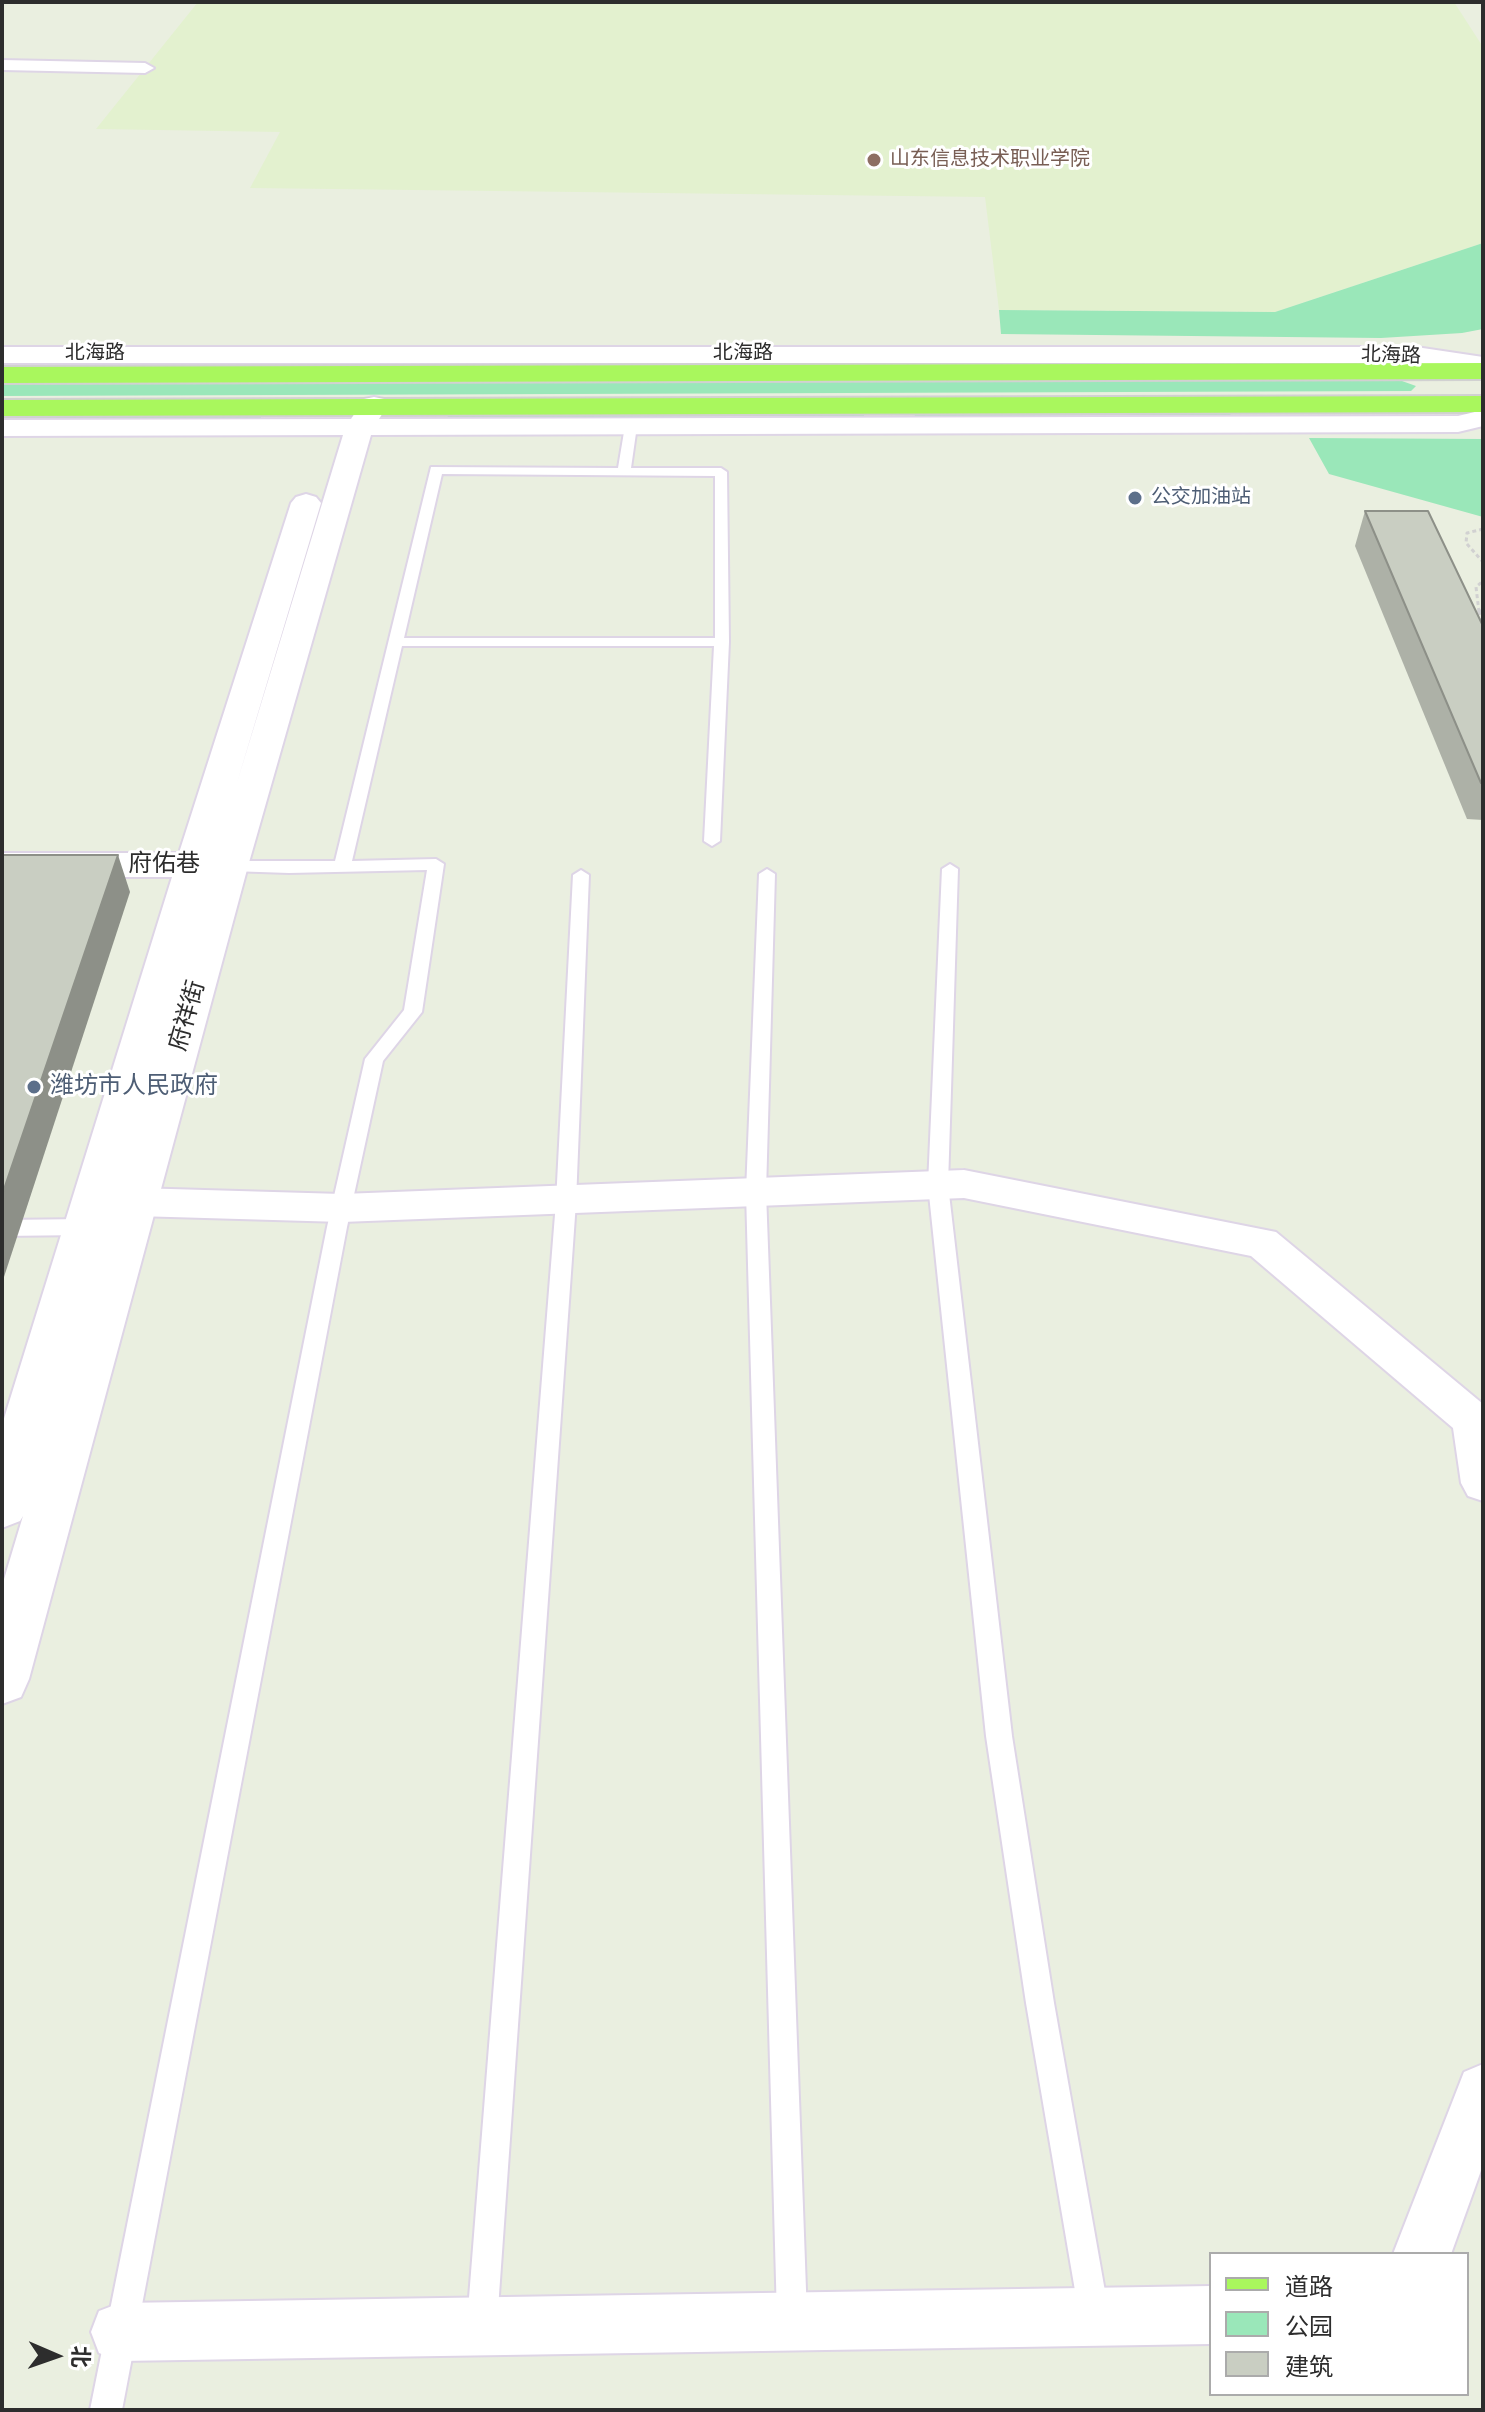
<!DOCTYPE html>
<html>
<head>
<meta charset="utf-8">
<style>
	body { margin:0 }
	#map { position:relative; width:1485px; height:2412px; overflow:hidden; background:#eaefe0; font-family:Signika,"Noto Sans SC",sans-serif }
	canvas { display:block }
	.frame { position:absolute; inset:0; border:4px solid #2d2d2d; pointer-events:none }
	.legend { position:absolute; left:1209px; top:2252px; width:260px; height:144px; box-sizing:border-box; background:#fff; border:2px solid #ababab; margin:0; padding:10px 14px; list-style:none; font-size:24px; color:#2d2d2d }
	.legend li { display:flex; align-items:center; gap:16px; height:40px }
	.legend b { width:40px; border:2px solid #ababab }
	.north { position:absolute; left:16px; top:2316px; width:80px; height:80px; -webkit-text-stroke:6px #fff; paint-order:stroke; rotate:92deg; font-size:22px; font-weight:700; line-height:32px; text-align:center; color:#2d2d2d }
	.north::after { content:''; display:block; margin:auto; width:28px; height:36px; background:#2d2d2d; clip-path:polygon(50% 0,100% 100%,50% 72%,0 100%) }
</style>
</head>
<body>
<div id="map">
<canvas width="1485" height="2412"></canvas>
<div class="frame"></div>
<ul class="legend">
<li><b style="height:10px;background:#a9f75d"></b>道路</li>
<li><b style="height:22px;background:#9ae7b9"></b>公园</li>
<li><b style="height:22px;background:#c9cec2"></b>建筑</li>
</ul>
<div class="north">北</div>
</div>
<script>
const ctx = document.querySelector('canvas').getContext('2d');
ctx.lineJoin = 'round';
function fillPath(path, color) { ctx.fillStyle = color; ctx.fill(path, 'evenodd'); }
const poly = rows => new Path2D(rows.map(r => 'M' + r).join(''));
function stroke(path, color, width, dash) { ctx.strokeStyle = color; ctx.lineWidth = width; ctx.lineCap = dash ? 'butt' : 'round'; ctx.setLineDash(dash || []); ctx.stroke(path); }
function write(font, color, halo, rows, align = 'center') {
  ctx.font = font + ' Signika,"Noto Sans SC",sans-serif'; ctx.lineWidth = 6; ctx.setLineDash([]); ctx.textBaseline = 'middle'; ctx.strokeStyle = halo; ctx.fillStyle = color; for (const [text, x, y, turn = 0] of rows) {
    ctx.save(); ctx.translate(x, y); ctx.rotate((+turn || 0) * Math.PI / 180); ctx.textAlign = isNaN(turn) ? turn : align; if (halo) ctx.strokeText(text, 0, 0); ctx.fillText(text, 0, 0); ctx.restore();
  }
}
const education = poly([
	[198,2,1454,2,1483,47,1483,243,1275,312,999,310,985,197,250,188,280,132,96,129]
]);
const green = poly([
	[1483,243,1483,329,1462,333,1381,338,1001,334,999,310,1275,312],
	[1340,380,1402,381,1416,386,1411,391,2,396,2,383],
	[864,412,864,416,447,420,448,415],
	[913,412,1230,413,1231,416,915,416],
	[261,414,261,420,2,420,2,415],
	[1309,438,1483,439,1483,517,1329,474]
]);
const pathFar1 = poly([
	[1483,529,1467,533,1466,543,1483,562],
	[1479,612,1476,587,1483,581]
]);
const path = poly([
	[1479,610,1483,622]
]);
const service = poly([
	[631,422,637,426,631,468,721,468,727,472,729,642,720,841,712,846,704,841,714,646,402,646,352,861,436,859,444,864,422,1012,383,1061,347,1227,122,2410,90,2410,327,1227,365,1059,404,1010,427,870,289,873,230,871,222,866,230,861,335,861,431,467,618,468,625,426,631,422],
	[442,474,715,476,715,638,404,638,442,474],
	[950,864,958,869,948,1185,1012,1736,1054,2003,1109,2314,1105,2325,1094,2329,1083,2325,1079,2314,1026,2003,986,1736,928,1185,942,869,950,864],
	[767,869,775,874,766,1192,807,2317,803,2328,792,2332,781,2328,777,2317,746,1192,759,874,767,869],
	[581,870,589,875,576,1202,497,2323,493,2334,482,2338,471,2334,467,2323,556,1202,573,875,581,870],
	[86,1219,93,1222,96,1227,93,1232,86,1235,2,1236,2,1220,86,1219]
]);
const minor = poly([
	[2,60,145,63,154,68,145,73,2,70,2,60],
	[964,1170,1276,1232,1483,1404,1483,1501,1468,1496,1461,1483,1453,1428,1251,1256,964,1198,342,1222,136,1216,123,1212,117,1202,123,1192,136,1188,342,1194,964,1170],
	[1483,2064,1483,2165,1451,2254,1393,2254,1464,2072,1483,2064],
	[1211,2286,1211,2344,120,2361,99,2353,91,2332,99,2311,120,2303,1211,2286]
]);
const tertiary = poly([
	[2,347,1416,347,1483,357,1483,373,1416,363,2,363,2,347],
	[374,397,384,399,388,405,379,419,1458,416,1483,410,1483,426,1458,432,371,435,248,866,29,1679,21,1697,2,1704,2,1586,23,1516,20,1521,2,1528,2,1425,172,877,2,877,2,853,179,853,291,503,296,497,306,494,316,497,321,503,236,786,343,435,2,436,2,420,351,419,364,399,374,397]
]);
const primary = poly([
	[1483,363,1483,379,2,383,2,367,1483,363],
	[1483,396,1483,412,2,416,2,400,1483,396]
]);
const wall = poly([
	[1365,511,1483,626,1483,820,1467,819,1355,546]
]);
const shadedWall = poly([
	[118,855,130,892,2,1283,2,1195]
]);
const building = poly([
	[1365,511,1428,511,1483,626,1483,783,1481,783,1365,511],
	[2,855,118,855,2,1195,2,855]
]);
const markers = [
	[874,160,8,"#8d6e63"],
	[1135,498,8,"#5c6f8a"],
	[34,1087,8,"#5c6f8a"]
];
const farEducationnames = [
	["山东信息技术职业学院",890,160]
];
const farStreetnames = [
	["北海路",95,354],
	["北海路",743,354],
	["北海路",1391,356,2]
];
const farServicenames = [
	["公交加油站",1151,498]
];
const streetNames = [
	["府佑巷",164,865],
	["府祥街",188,1016,-74]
];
const serviceNames = [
	["潍坊市人民政府",50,1087]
];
fillPath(education, '#e3f1cf');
fillPath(green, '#9ae7b9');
stroke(service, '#ded5e6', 4);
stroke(minor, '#ded5e6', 4);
stroke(tertiary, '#ded5e6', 4);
stroke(primary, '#d1d1d1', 4);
stroke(pathFar1, '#d1d1d1', 3, [4, 3]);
stroke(path, '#d1d1d1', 4, [5, 3]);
fillPath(service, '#fff');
fillPath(minor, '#fff');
fillPath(tertiary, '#fff');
fillPath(primary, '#a9f75d');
fillPath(wall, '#adb1a7');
fillPath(shadedWall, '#8d9088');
fillPath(building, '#c9cec2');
stroke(building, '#8d9088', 2);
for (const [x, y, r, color] of markers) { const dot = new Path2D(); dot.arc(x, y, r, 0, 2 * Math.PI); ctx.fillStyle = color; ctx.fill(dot); stroke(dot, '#fff', 3); }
write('20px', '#785e54', '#fff', farEducationnames, 'left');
write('20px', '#2d2d2d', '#fff', farStreetnames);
write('20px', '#4e5e75', '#fff', farServicenames, 'left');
write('24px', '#2d2d2d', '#fff', streetNames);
write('24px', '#4e5e75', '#fff', serviceNames, 'left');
</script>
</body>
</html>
